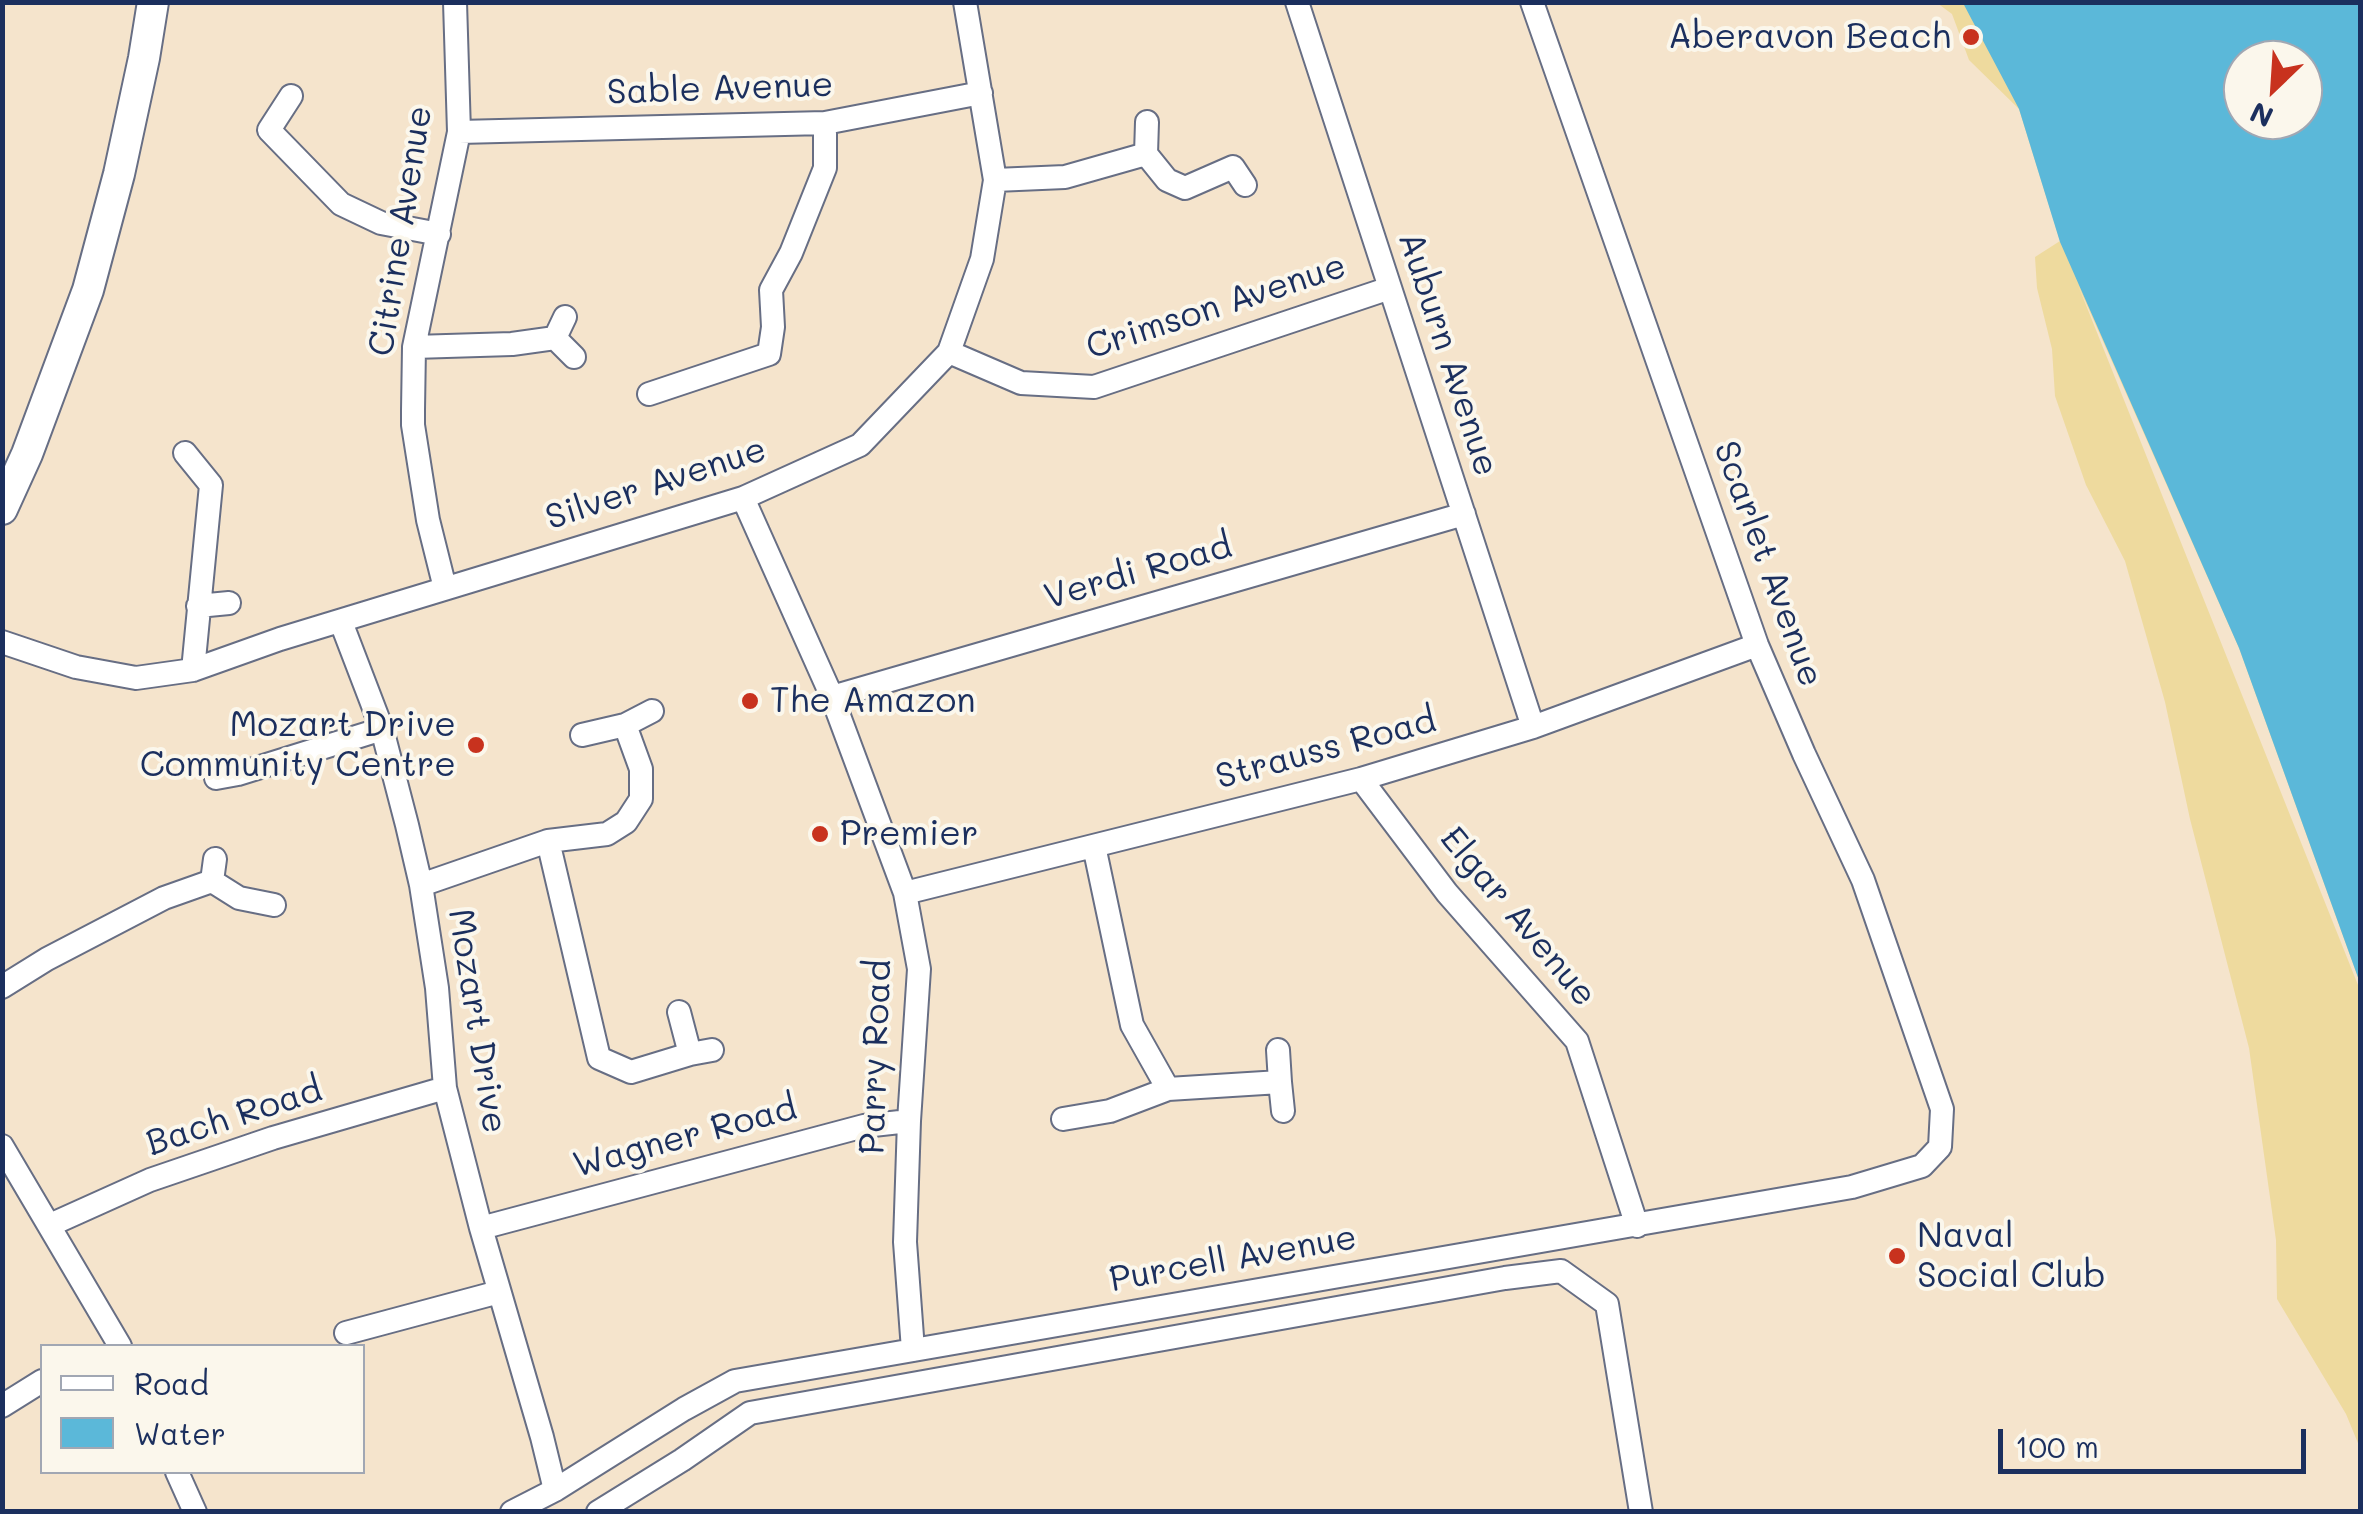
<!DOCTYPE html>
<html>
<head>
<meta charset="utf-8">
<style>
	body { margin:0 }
	#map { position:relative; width:2363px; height:1514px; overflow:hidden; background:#f5e4cc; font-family:Mali,sans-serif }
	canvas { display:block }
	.frame { position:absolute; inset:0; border:5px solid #1b2f5e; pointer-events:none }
	.legend { position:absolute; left:40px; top:1344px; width:325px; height:130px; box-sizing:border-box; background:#fbf7ec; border:2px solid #a1a7b3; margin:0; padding:12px 18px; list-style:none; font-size:30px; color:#1b2f5e }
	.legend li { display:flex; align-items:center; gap:20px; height:50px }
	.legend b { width:50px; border:2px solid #a1a7b3 }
	.north { position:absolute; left:2223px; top:40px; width:100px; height:100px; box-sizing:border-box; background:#fbf7ec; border:2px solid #a1a7b3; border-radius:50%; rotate:205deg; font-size:28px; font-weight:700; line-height:40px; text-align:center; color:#1b2f5e }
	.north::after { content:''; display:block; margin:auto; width:35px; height:45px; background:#c8321e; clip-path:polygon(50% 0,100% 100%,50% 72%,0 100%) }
	.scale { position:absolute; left:1998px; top:1429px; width:308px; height:45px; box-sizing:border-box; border:5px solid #1b2f5e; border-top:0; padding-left:12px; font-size:30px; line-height:35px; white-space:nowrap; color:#1b2f5e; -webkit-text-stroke:8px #fbf7ec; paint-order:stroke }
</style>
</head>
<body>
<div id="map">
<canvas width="2363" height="1514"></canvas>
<div class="frame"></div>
<ul class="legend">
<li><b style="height:12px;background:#fff"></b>Road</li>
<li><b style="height:28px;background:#5bb8d9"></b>Water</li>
</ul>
<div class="north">N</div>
<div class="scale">100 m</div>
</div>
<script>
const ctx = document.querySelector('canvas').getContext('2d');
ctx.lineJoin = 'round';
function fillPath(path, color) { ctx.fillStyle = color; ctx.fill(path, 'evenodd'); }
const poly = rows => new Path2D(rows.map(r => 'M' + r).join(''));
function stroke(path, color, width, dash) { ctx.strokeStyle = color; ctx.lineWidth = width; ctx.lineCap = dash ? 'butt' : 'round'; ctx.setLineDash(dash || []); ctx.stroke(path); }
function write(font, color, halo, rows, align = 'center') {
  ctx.font = font + ' Mali,sans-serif'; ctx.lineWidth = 8; ctx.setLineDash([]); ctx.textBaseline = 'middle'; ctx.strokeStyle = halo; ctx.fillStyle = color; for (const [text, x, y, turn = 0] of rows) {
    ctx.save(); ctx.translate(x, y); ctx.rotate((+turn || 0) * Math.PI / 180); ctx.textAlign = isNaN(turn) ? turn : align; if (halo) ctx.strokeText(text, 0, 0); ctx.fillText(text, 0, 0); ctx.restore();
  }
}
const sand = poly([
	[1937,3,2360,3,2360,983,2239,648,2078,285,2360,990,2360,1448,2346,1414,2277,1299,2276,1240,2249,1048,2190,819,2165,702,2125,561,2086,485,2055,396,2052,349,2037,288,2035,257,2060,241,2019,109,1969,60,1952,14],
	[2243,60,2303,60,2303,120,2243,120]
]);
const water = poly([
	[1963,3,2360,3,2360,983,2239,648,2060,242,2019,109],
	[2243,60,2303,60,2303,120,2243,120]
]);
const street = poly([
	[1297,2,1533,727],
	[291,96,269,130,341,204,381,223,439,234],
	[459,132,825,123,981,93],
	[1146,154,1167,180,1185,188,1233,167,1245,185],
	[995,180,1065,177,1146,154,1147,122],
	[555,338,574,357],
	[414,347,512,344,555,338,565,317],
	[949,352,1021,383,1094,387,1390,288],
	[649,394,769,354,773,327,771,290,791,253,825,168,825,123],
	[185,453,211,485,193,670],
	[743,498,832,697,905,893,919,969,909,1121,905,1242,913,1350],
	[445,588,428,520,413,425,413,410,414,347,459,132,455,2],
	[198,606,229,603],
	[341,622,382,729,407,825,421,885,437,988,445,1088,481,1228,542,1437,555,1490],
	[2,642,76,667,136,678,193,670,280,639,743,498,860,445,949,352,982,259,995,180,965,2],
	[832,697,1464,514],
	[582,735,625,725,652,711],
	[216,778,238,774,382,729],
	[1361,779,1447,893,1577,1041,1637,1226],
	[548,841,599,1058,631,1072,690,1054,712,1050],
	[1094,846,1132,1025,1168,1089,1280,1082,1283,1111],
	[212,881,239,898,274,905],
	[421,885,548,841,607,834,626,822,641,799,641,769,625,725],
	[905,893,1361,779,1533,727,1757,645],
	[2,987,47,959,164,898,212,881,215,859],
	[679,1012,690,1054],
	[1278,1050,1280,1082],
	[1063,1119,1110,1111,1168,1089],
	[2,1146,120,1346],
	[50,1225,150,1180,273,1138,445,1088],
	[481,1228,864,1126,909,1121],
	[346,1333,499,1292],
	[2,1406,42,1381],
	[177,1472,195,1512],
	[512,1512,555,1490,684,1409,735,1381,1852,1187,1922,1166,1940,1147,1942,1109,1863,880,1804,754,1757,645,1532,2],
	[598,1512,682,1460,750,1413,1505,1278,1561,1271,1607,1304,1641,1512]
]);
const secondary = poly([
	[2,509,27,454,88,290,119,174,144,58,153,2]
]);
const markers = [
	[1971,37,10,"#c8321e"],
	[750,701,10,"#c8321e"],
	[476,745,10,"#c8321e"],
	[820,834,10,"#c8321e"],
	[1897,1256,10,"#c8321e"]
];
const poiNames = [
	["Aberavon Beach",1951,37,"right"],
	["The Amazon",770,701],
	["Mozart Drive",456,725,"right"],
	["Community Centre",456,765,"right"],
	["Premier",840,834],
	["Naval",1917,1236],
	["Social Club",1917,1276]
];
const streetNames = [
	["Sable Avenue",720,89,-2],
	["Citrine Avenue",401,231,-81],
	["Crimson Avenue",1216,307,-18],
	["Auburn Avenue",1448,354,72],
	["Silver Avenue",656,484,-18],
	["Scarlet Avenue",1768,564,70],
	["Verdi Road",1138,572,-16],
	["Strauss Road",1326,749,-15],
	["Elgar Avenue",1518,917,50],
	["Mozart Drive",477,1021,81],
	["Parry Road",876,1057,-88],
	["Bach Road",234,1117,-18],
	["Wagner Road",685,1137,-15],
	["Purcell Avenue",1233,1259,-10]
];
fillPath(sand, '#eeda9e');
fillPath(water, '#5bb8d9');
stroke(street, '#676e84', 26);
stroke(secondary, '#676e84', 34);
stroke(street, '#fff', 22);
stroke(secondary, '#fff', 30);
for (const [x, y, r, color] of markers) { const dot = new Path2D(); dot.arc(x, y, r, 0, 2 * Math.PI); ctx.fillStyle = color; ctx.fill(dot); stroke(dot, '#fbf7ec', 4); }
write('35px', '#1b2f5e', '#fbf7ec', poiNames, 'left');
write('35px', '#1b2f5e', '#fbf7ec', streetNames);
</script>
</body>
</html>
